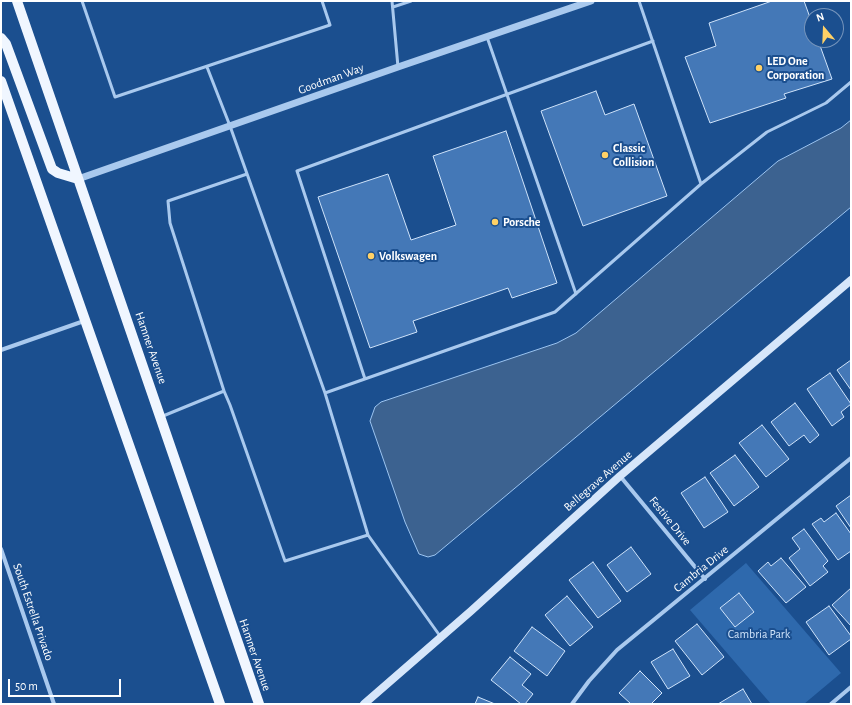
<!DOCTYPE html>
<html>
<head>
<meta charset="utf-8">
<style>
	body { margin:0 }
	#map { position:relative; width:852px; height:705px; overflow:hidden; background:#1b4f8f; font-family:"Alegreya Sans",sans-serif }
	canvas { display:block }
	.frame { position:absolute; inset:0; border:2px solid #fff; pointer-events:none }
	.north { position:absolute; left:804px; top:8px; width:40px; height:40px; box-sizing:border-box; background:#1b4f8f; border:1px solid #7695bc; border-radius:50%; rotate:341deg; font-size:11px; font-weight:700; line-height:16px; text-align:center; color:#fff }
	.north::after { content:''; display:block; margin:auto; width:14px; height:18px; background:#ffd166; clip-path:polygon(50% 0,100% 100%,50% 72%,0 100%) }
	.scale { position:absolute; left:8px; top:679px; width:113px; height:18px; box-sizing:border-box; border:2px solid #fff; border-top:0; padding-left:5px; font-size:12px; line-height:14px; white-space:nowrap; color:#fff; -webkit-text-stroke:3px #1b4f8f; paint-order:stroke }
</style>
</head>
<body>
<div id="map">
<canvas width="852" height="705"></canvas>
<div class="frame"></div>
<div class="north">N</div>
<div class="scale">50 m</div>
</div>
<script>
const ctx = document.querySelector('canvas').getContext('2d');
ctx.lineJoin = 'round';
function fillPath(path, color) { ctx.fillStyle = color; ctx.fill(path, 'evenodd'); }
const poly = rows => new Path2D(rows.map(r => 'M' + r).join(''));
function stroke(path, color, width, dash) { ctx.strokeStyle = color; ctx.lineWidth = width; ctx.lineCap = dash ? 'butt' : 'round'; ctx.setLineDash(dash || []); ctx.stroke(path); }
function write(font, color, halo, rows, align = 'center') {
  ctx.font = font + ' "Alegreya Sans",sans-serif'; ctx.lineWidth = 4; ctx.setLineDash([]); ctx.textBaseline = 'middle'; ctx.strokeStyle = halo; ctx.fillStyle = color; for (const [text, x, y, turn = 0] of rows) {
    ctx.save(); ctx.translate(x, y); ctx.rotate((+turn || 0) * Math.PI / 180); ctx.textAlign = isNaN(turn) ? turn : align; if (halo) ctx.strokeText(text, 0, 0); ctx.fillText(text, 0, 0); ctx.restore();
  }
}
const green = poly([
	[746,563,841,673,804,704,771,704,690,610]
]);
const water = poly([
	[851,120,851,207,435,555,428,557,419,554,405,522,370,421,375,407,381,402,557,343,576,333,778,161,841,128,851,120]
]);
const building = poly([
	[772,1,804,1,812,23,812,40,818,40,832,79,784,94,786,98,710,123,685,57,716,46,709,23,772,1],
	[596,91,605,115,634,104,667,196,583,226,541,111,596,91],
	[506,131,557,283,512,298,508,288,413,321,417,332,370,348,318,197,388,174,411,240,456,225,433,156,506,131],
	[851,360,851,390,837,370,851,360],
	[830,373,851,404,841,412,844,417,832,426,807,389,830,373],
	[795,403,819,435,810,443,804,435,789,446,771,422,795,403],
	[762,425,789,459,766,477,739,443,762,425],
	[735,455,759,487,734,506,710,473,735,455],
	[705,477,728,512,704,528,681,493,705,477],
	[851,495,851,528,836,506,851,495],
	[836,513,851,534,851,551,838,560,812,524,821,518,824,522,836,513],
	[804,529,828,561,823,566,828,572,810,586,789,558,800,549,792,538,804,529],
	[631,547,651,574,627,592,607,565,631,547],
	[781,558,806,587,786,603,758,571,768,562,771,566,781,558],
	[593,562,621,601,598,618,569,580,593,562],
	[851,588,851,626,832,605,851,588],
	[739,593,754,612,735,627,720,608,739,593],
	[567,596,593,627,570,646,545,615,567,596],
	[829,606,851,636,851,639,829,655,806,622,829,606],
	[697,624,724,657,702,675,675,641,697,624],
	[532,627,565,651,547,676,514,651,532,627],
	[673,649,690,676,668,689,651,662,673,649],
	[510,657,531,674,522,685,533,694,525,704,521,704,491,680,510,657],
	[640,671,662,693,651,704,631,704,619,693,640,671],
	[743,689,752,704,718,704,743,689],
	[478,697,495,704,475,704,478,697]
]);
const service = poly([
	[82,1,115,97,330,25,322,1],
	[392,1,398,67],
	[639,1,701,184],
	[393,7,411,1],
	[487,37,576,294],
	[207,67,230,126,325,393],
	[365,379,297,171,653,41],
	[224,391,170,223,168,201,247,174],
	[163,416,224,391,230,405,285,561,368,535,325,393,555,312,701,184,767,132,826,103,851,82],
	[368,535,440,636]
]);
const minor = poly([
	[1,350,84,321],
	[620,476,705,579],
	[1,549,54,704],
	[572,704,589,681,617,650,851,458],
	[831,704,851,687]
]);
const tertiary = poly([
	[78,179,398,67,591,1]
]);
const secondary = poly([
	[364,704,471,611,620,476,851,280]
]);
const primary = poly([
	[17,1,259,704],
	[1,38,6,44,52,169,58,173,78,179],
	[1,81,220,704]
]);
const markers = [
	[759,68,4,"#ffd166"],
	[605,155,4,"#ffd166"],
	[495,222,4,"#ffd166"],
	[371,256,4,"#ffd166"]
];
const poiNames = [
	["LED One",767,61],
	["Corporation",767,75],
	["Classic",613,148],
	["Collision",613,162],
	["Porsche",503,222],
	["Volkswagen",379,256]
];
const streetNames = [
	["Goodman Way",331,79,-20],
	["Hamner Avenue",151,348,71],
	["Bellegrave Avenue",598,481,-41],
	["Festive Drive",670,521,51],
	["Cambria Drive",701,569,-39],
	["South Estrella Privado",33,612,71],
	["Hamner Avenue",255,655,71]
];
const parkNames = [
	["Cambria Park",759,634]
];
fillPath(green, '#2e69ad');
fillPath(water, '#3c6290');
stroke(water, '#9cc4f0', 1);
fillPath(building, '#4478b7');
stroke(building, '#cfe3fa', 1);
stroke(service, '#a9c9ee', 3);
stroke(minor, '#a9c9ee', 4);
stroke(tertiary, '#a9c9ee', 7);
stroke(secondary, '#d6e6fa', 8);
stroke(primary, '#f0f6ff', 10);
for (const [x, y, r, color] of markers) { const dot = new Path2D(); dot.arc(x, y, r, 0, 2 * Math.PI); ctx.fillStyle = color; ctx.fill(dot); stroke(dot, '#1b4f8f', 1.5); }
write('bold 12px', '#fff', '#1b4f8f', poiNames, 'left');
write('12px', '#fff', '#1b4f8f', streetNames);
write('12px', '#cfe3fa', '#1b4f8f', parkNames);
</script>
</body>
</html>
